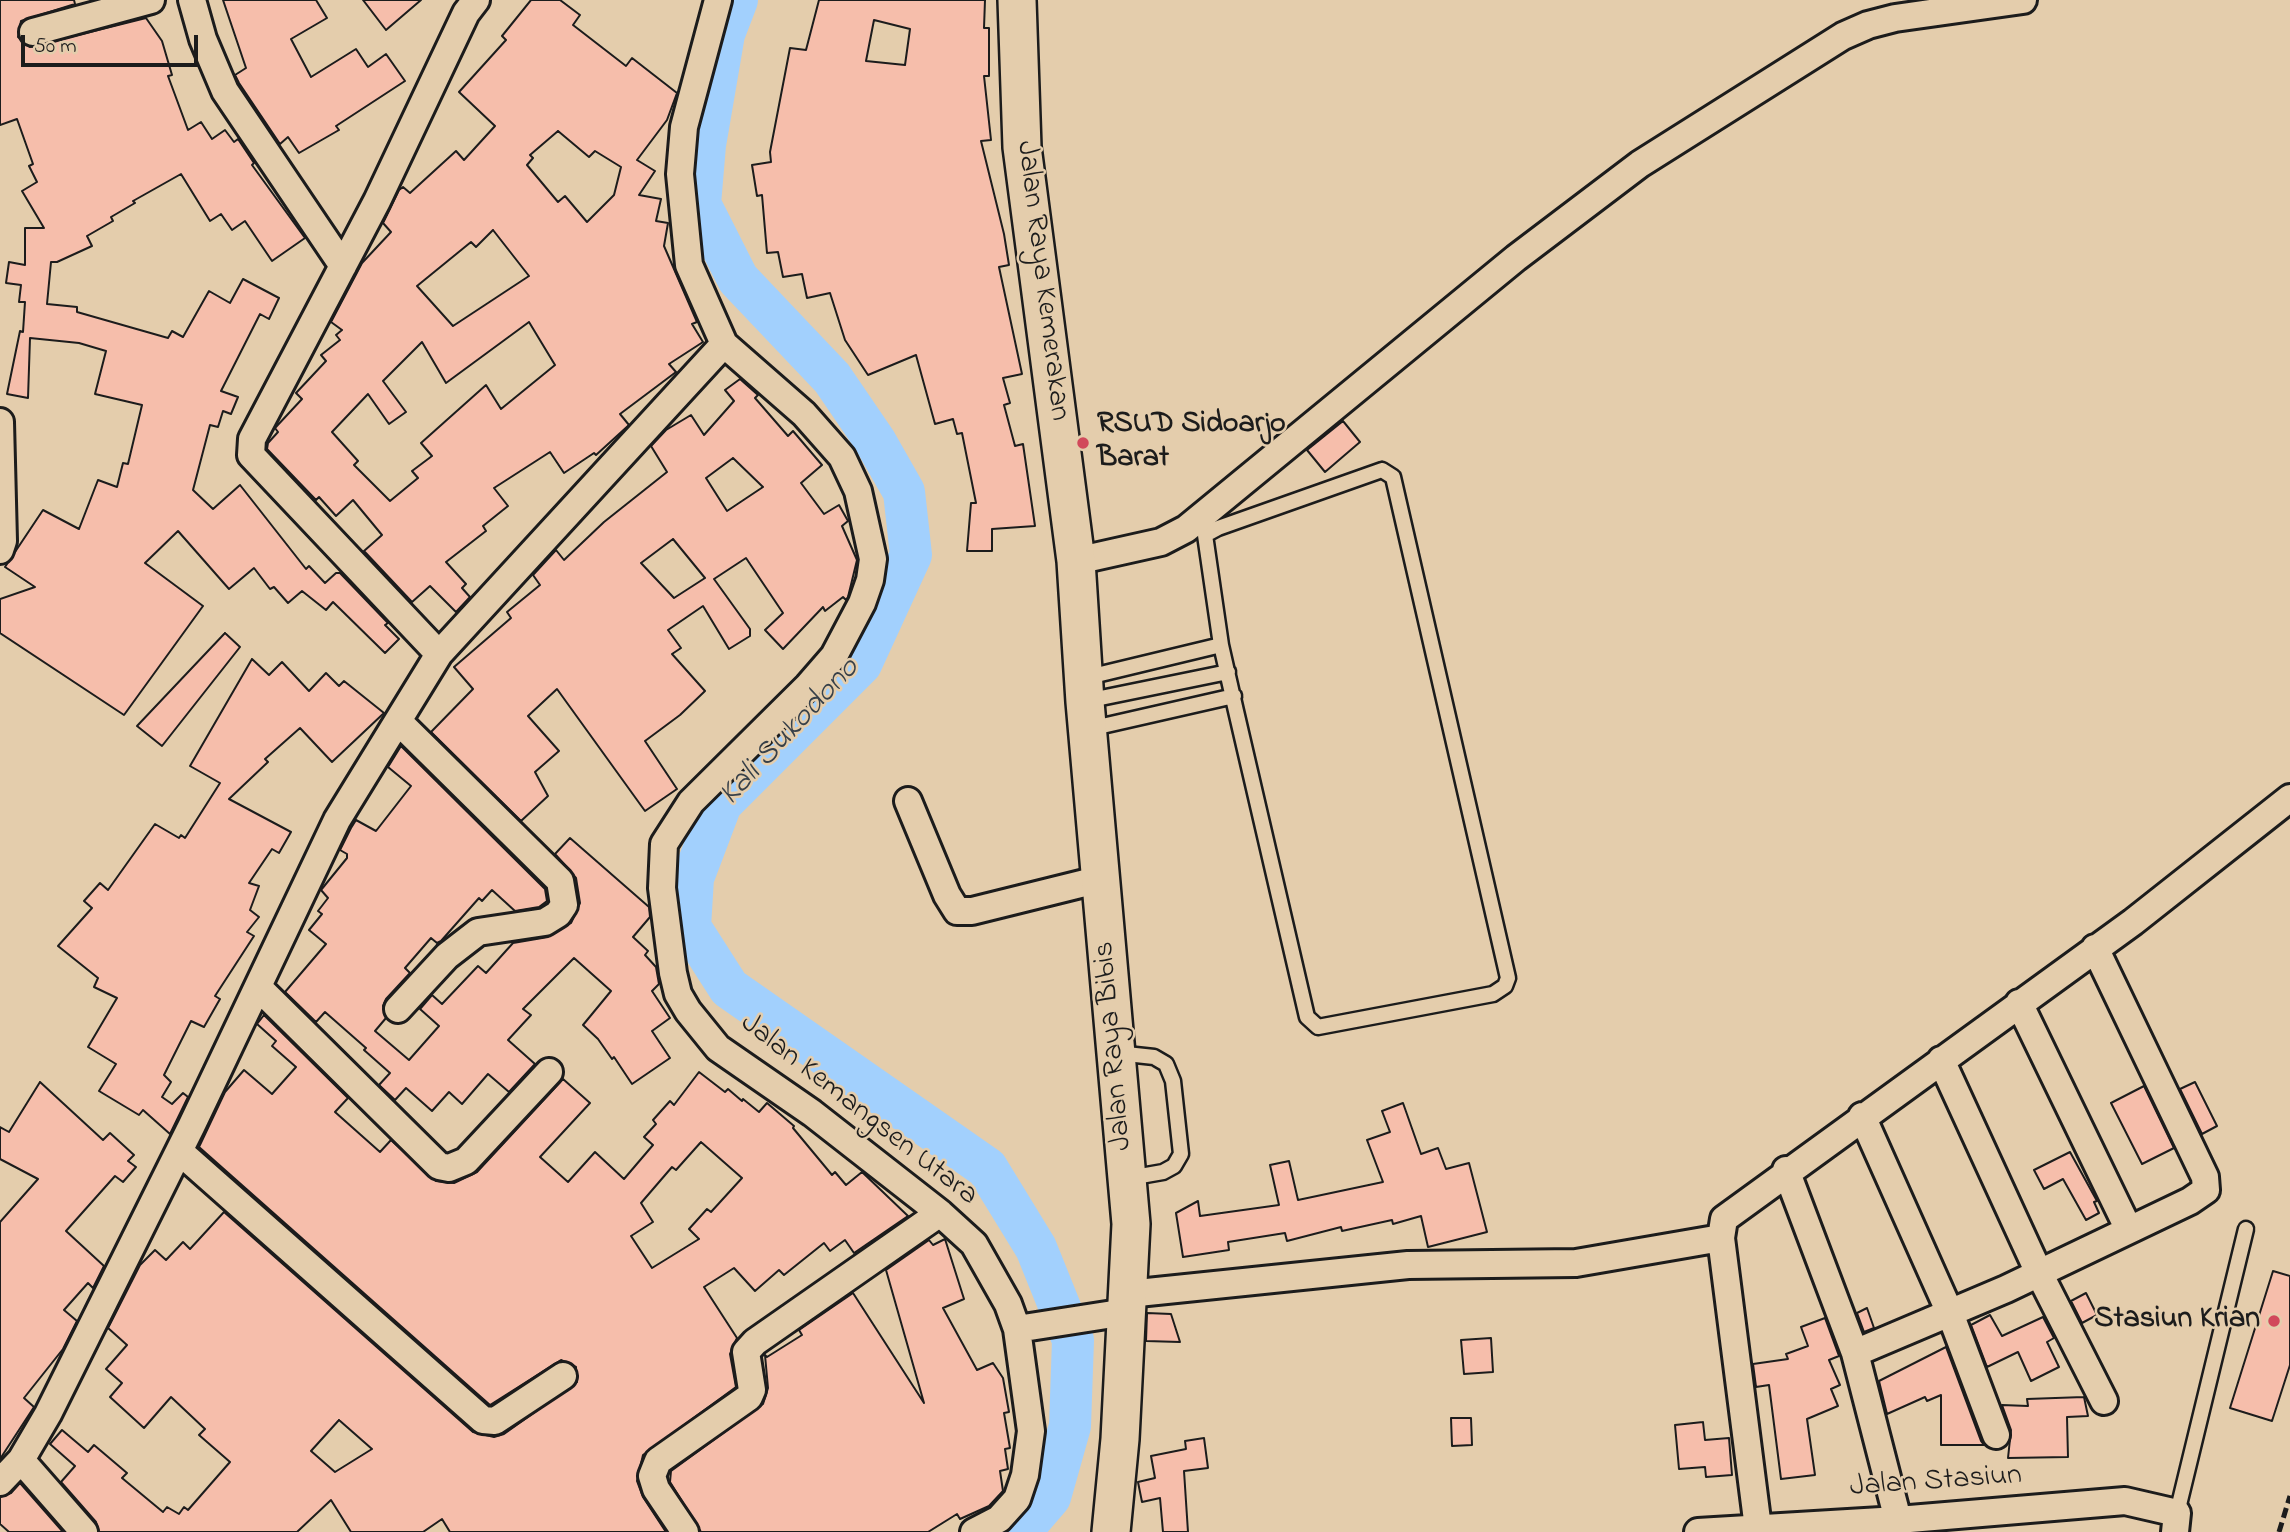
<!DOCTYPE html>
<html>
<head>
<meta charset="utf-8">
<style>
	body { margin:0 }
	#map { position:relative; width:2290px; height:1532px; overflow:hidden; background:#e4cdac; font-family:"Indie Flower",sans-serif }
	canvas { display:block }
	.scale { position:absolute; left:21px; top:35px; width:177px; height:32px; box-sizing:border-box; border:4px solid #1c1c1c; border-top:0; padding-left:9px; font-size:21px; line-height:24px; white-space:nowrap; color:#1c1c1c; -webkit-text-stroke:5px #e4cdac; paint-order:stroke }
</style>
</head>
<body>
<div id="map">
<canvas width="2290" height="1532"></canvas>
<div class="scale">50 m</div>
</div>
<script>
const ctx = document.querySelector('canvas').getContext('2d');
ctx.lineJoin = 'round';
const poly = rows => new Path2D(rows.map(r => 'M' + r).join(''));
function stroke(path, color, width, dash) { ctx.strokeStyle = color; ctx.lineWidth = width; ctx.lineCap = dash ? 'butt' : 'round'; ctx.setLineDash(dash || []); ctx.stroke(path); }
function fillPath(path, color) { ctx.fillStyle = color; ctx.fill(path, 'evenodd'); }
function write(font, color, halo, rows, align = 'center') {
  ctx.font = font + ' "Indie Flower",sans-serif'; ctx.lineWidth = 5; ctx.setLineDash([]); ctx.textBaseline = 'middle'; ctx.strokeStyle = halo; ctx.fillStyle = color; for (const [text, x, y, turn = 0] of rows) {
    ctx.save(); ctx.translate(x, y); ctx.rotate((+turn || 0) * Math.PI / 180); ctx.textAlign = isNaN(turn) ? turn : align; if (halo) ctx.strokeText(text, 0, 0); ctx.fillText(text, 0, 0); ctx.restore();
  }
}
const river = poly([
	[737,0,724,34,705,145,700,204,738,279,832,378,875,441,904,492,911,555,861,664,721,804,693,878,690,927,729,988,987,1168,1036,1248,1073,1340,1070,1426,1050,1497,1020,1532]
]);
const building = poly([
	[0,0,74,0,75,4,21,21,18,37,30,47,146,18,162,41,172,75,168,76,188,130,201,122,212,139,225,130,234,142,238,139,254,163,252,165,305,238,272,261,245,221,232,230,221,214,210,221,181,174,133,201,135,203,111,217,113,221,87,236,92,246,57,262,51,262,47,304,77,307,77,312,168,338,172,331,183,337,209,291,230,303,243,279,279,298,269,319,260,314,221,391,238,397,231,414,223,411,218,427,210,425,193,490,213,509,240,485,306,569,309,566,325,583,336,573,340,573,388,623,385,625,399,639,385,653,333,602,326,610,302,591,288,603,274,587,270,589,254,568,229,589,178,531,145,563,203,606,124,715,0,633,0,599,35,587,5,567,43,510,79,529,98,480,117,487,123,463,128,464,142,405,95,394,106,351,79,343,30,338,28,398,7,394,20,331,23,332,25,302,19,302,21,285,6,283,9,262,25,265,25,228,44,228,22,191,37,182,29,166,33,164,17,119,0,125,0,0],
	[223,0,316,0,327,18,291,39,311,77,356,49,368,67,386,54,405,81,336,126,339,130,299,153,288,137,280,144,239,83,235,75,246,68,223,0],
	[363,0,421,0,386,30,363,0],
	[531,0,560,0,580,15,573,25,626,66,632,58,677,93,667,120,637,160,655,171,639,195,661,199,656,221,668,223,664,246,697,322,692,324,703,342,669,364,676,372,620,414,629,425,596,455,594,453,564,473,550,452,494,488,508,506,483,526,486,531,446,562,466,584,462,588,470,597,456,612,430,586,412,602,364,551,382,535,353,500,336,516,319,497,316,500,267,449,268,443,278,432,275,428,302,399,296,393,326,361,321,355,340,340,336,335,342,330,331,322,362,263,391,232,383,223,399,190,403,187,410,193,456,151,464,160,495,126,459,92,506,40,502,36,531,0],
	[558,131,589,157,595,151,621,167,614,195,587,222,565,196,558,202,527,165,533,158,530,155,558,131],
	[493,230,529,276,453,326,417,286,471,242,476,247,493,230],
	[529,322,555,365,501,409,486,385,421,443,432,456,412,471,418,478,390,501,354,465,358,461,332,432,368,394,389,424,406,412,383,381,422,342,446,383,529,322],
	[819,0,985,0,984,28,989,28,989,76,984,76,991,140,981,141,1004,234,1009,265,999,267,1022,374,1003,378,1010,403,1004,405,1015,446,1023,444,1035,526,992,529,992,551,967,551,971,503,976,503,962,433,957,434,953,419,935,424,916,355,868,375,845,340,830,293,807,298,802,274,783,277,778,252,767,253,762,195,757,196,752,165,771,162,770,152,790,48,806,50,819,0],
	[874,20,910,29,905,65,866,61,874,20],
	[740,379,758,395,755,398,788,436,793,431,822,465,801,483,824,514,839,505,848,521,842,526,857,560,848,597,846,600,843,597,825,611,823,607,783,649,765,630,783,613,746,558,714,579,750,629,750,636,729,649,703,606,668,630,681,648,672,654,705,691,680,715,645,741,677,789,645,811,557,689,528,716,559,751,535,772,548,796,521,821,431,732,473,689,454,667,511,618,507,612,540,585,533,575,556,550,564,560,604,522,667,472,651,446,666,430,691,415,704,435,734,401,725,390,740,379],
	[733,458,763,487,727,511,706,478,733,458],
	[673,539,705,578,674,598,641,563,673,539],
	[1343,421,1360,442,1325,472,1307,450,1343,421],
	[225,633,240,647,162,746,137,726,225,633],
	[252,659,269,675,282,662,309,691,326,673,339,686,344,681,384,713,332,762,300,728,265,759,268,762,229,799,291,832,279,853,272,849,249,883,259,886,250,910,259,917,247,932,254,936,215,996,220,999,204,1027,191,1021,164,1075,171,1082,162,1097,172,1104,183,1093,188,1097,170,1134,143,1110,139,1115,99,1091,116,1064,88,1047,117,998,94,987,98,978,58,946,92,908,84,901,100,883,108,890,155,824,179,838,181,835,185,838,220,783,190,766,252,659],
	[401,746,545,889,547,901,539,907,515,911,492,890,482,901,479,898,441,941,437,943,431,938,405,968,410,973,386,999,383,1006,386,1018,375,1031,409,1060,439,1026,420,1009,432,995,442,1004,478,966,486,973,513,943,548,937,571,923,580,903,576,878,555,854,570,838,649,907,650,917,633,937,648,951,645,955,656,967,659,984,652,991,670,1018,652,1031,670,1058,632,1084,614,1057,612,1059,598,1039,583,1025,611,991,574,958,523,1009,531,1015,508,1040,535,1064,509,1092,488,1074,462,1104,449,1092,432,1111,406,1088,395,1100,379,1085,390,1073,364,1050,366,1048,325,1012,316,1022,285,992,326,944,309,930,322,914,318,911,328,898,321,890,347,858,347,854,340,850,351,828,356,820,376,831,411,786,388,767,401,746],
	[264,1015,348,1098,335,1112,380,1152,391,1140,436,1181,454,1183,477,1172,563,1079,590,1103,540,1157,568,1182,595,1152,624,1179,653,1145,644,1137,656,1124,653,1120,670,1101,674,1105,699,1072,725,1092,728,1089,742,1101,743,1099,759,1112,767,1103,794,1126,793,1128,832,1175,835,1172,846,1185,862,1172,908,1216,854,1253,845,1240,830,1251,824,1243,784,1275,779,1270,755,1291,734,1268,704,1287,737,1338,730,1354,736,1387,643,1455,637,1481,643,1497,666,1532,450,1532,442,1519,423,1532,351,1532,331,1500,297,1532,99,1532,96,1522,61,1482,75,1466,50,1444,62,1430,88,1452,94,1445,127,1473,122,1478,163,1512,167,1507,179,1514,184,1507,188,1510,230,1462,199,1435,205,1429,171,1397,144,1428,110,1397,122,1383,106,1369,127,1345,108,1328,140,1265,155,1250,166,1260,183,1242,190,1249,224,1212,473,1432,494,1437,504,1434,577,1382,576,1367,561,1360,490,1405,199,1147,225,1092,244,1070,272,1094,296,1067,272,1046,276,1041,257,1024,264,1015],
	[701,1142,742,1178,711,1212,707,1209,689,1229,699,1239,652,1268,631,1236,653,1222,641,1203,672,1167,676,1170,701,1142],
	[339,1420,372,1449,335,1472,311,1451,339,1420],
	[40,1082,103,1140,110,1133,134,1155,128,1161,136,1167,123,1182,115,1176,66,1231,104,1266,93,1288,88,1283,64,1310,77,1321,63,1349,24,1398,34,1407,0,1459,0,1222,38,1179,0,1159,0,1127,9,1132,40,1082],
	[2195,1082,2217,1126,2202,1134,2180,1089,2195,1082],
	[2144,1086,2174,1148,2142,1164,2111,1103,2144,1086],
	[1403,1103,1421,1154,1438,1148,1446,1169,1469,1163,1487,1232,1428,1247,1421,1216,1393,1224,1392,1220,1342,1231,1341,1227,1287,1241,1285,1233,1228,1242,1229,1250,1183,1257,1176,1213,1198,1201,1200,1216,1279,1205,1270,1165,1289,1161,1298,1200,1383,1182,1367,1140,1390,1132,1382,1111,1403,1103],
	[2070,1152,2097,1201,2094,1202,2099,1213,2086,1220,2063,1179,2044,1189,2034,1170,2070,1152],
	[945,1239,964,1299,943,1308,977,1370,993,1363,1003,1378,1009,1412,1004,1413,1010,1448,1005,1449,1008,1469,1000,1471,1003,1491,989,1506,960,1519,957,1514,928,1532,701,1532,670,1482,671,1471,763,1404,768,1388,765,1355,767,1357,802,1335,799,1330,853,1293,924,1403,886,1270,929,1240,933,1245,945,1239],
	[2273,1271,2290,1276,2290,1365,2272,1421,2230,1408,2273,1271],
	[2086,1293,2097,1315,2082,1323,2071,1301,2086,1293],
	[1867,1308,1874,1328,1864,1332,1857,1313,1867,1308],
	[1147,1313,1171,1314,1180,1342,1146,1341,1147,1313],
	[1990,1315,2002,1336,2043,1317,2054,1338,2047,1342,2059,1367,2031,1381,2018,1352,1987,1367,1971,1325,1990,1315],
	[1825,1318,1839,1356,1829,1360,1840,1385,1831,1389,1838,1406,1807,1419,1815,1475,1781,1479,1769,1385,1756,1387,1753,1364,1788,1359,1786,1354,1808,1346,1801,1327,1825,1318],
	[1491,1338,1493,1372,1464,1374,1461,1340,1491,1338],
	[1946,1347,1981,1441,1984,1445,1941,1445,1941,1395,1927,1401,1925,1397,1887,1414,1879,1381,1946,1347],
	[2084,1397,2088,1416,2067,1417,2068,1457,2008,1458,2011,1430,2002,1405,2028,1406,2027,1399,2084,1397],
	[1451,1418,1471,1418,1472,1445,1452,1446,1451,1418],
	[1703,1422,1705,1440,1729,1438,1732,1475,1706,1477,1705,1467,1679,1469,1675,1425,1703,1422],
	[1204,1438,1208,1468,1184,1471,1188,1532,1163,1532,1160,1498,1142,1502,1138,1482,1155,1478,1151,1456,1186,1449,1185,1441,1204,1438],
	[20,1483,63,1532,9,1532,0,1524,0,1497,11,1493,20,1483]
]);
const service = poly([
	[1382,470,1393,477,1508,978,1505,986,1493,994,1318,1027,1307,1017,1236,711,1221,645,1205,535,1218,528,1382,470],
	[1084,678,1221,645],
	[1086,701,1228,672],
	[1089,729,1234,696],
	[1117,1053,1154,1057,1166,1064,1173,1081,1181,1154,1174,1166,1163,1172,1129,1178],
	[2177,1513,2246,1229]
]);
const minor = poly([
	[192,0,203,39,225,91,343,266],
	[718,0,684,127,680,174,689,265,724,344,804,414,842,457,858,491,873,559,870,580,862,603,834,656,808,686,691,802,664,844,662,888,673,973,678,994,688,1011,718,1048,812,1113,940,1213,974,1244,1008,1304,1017,1329,1031,1431,1025,1475,1017,1499,999,1519,974,1532],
	[33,32,151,0],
	[0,422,3,541,0,550],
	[1076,561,1161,542,1186,529,1516,258,1640,164,1843,36,1868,25,1895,18,2023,0],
	[439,654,251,455,252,439,377,201,466,13,476,0],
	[398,721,560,881,564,905,558,914,545,922,478,932,447,956,398,1009],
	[908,801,947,895,957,911,972,911,1101,879],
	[258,987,439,1166,449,1168,466,1161,549,1072],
	[2019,1003,2128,1228],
	[1941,1060,2039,1273,2104,1401],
	[1862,1116,1950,1313,1996,1435],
	[179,1151,483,1420,495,1421,563,1376],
	[1786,1170,1855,1353,1898,1520],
	[1128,1294,1408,1265,1576,1263,1721,1238],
	[1017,1329,1126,1312],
	[1855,1353,2006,1289,2190,1201,2206,1190,2205,1177,2095,948],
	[21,1460,84,1532],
	[0,1482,21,1460,48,1414,192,1125,337,820,439,654,724,344],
	[1758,1528,1721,1238,1724,1219,2133,922,2290,798],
	[685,1532,656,1489,652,1476,658,1461,749,1397,752,1390,746,1352,755,1342,940,1213],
	[1698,1532,1898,1520,2125,1501,2177,1513,2175,1532]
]);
const secondary = poly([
	[1017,0,1022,147,1076,561,1085,702,1131,1224,1120,1439,1111,1532]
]);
const rail = poly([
	[2279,1532,2290,1496]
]);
const markers = [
	[1083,443,7,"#d1495b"],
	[2274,1321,7,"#d1495b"]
];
const streetNames = [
	["Jalan Raya Kemerakan",1041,281,83],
	["Jalan Raya Bibis",1115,1046,-95],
	["Jalan Kemangsen Utara",858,1111,38],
	["Jalan Stasiun",1936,1483,-4]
];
const poiNames = [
	["RSUD Sidoarjo",1097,426],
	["Barat",1097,460],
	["Stasiun Krian",2260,1321,"right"]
];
const waterNames = [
	["Kali Sukodono",791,733,-47]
];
stroke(river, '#a2d0fd', 42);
fillPath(building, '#f6beab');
stroke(building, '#1c1c1c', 2);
stroke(service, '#1c1c1c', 19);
stroke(minor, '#1c1c1c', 32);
stroke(secondary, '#1c1c1c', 42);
stroke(service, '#e4cdac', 14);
stroke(minor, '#e4cdac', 26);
stroke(secondary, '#e4cdac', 37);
stroke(rail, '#1c1c1c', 5, [10, 5]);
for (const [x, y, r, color] of markers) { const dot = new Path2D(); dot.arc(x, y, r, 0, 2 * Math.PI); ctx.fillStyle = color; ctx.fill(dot); stroke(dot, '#e4cdac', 2.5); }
write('30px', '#1c1c1c', '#e4cdac', streetNames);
write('bold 30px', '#1c1c1c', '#e4cdac', poiNames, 'left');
write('italic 32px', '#374049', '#e4cdac', waterNames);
</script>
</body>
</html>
